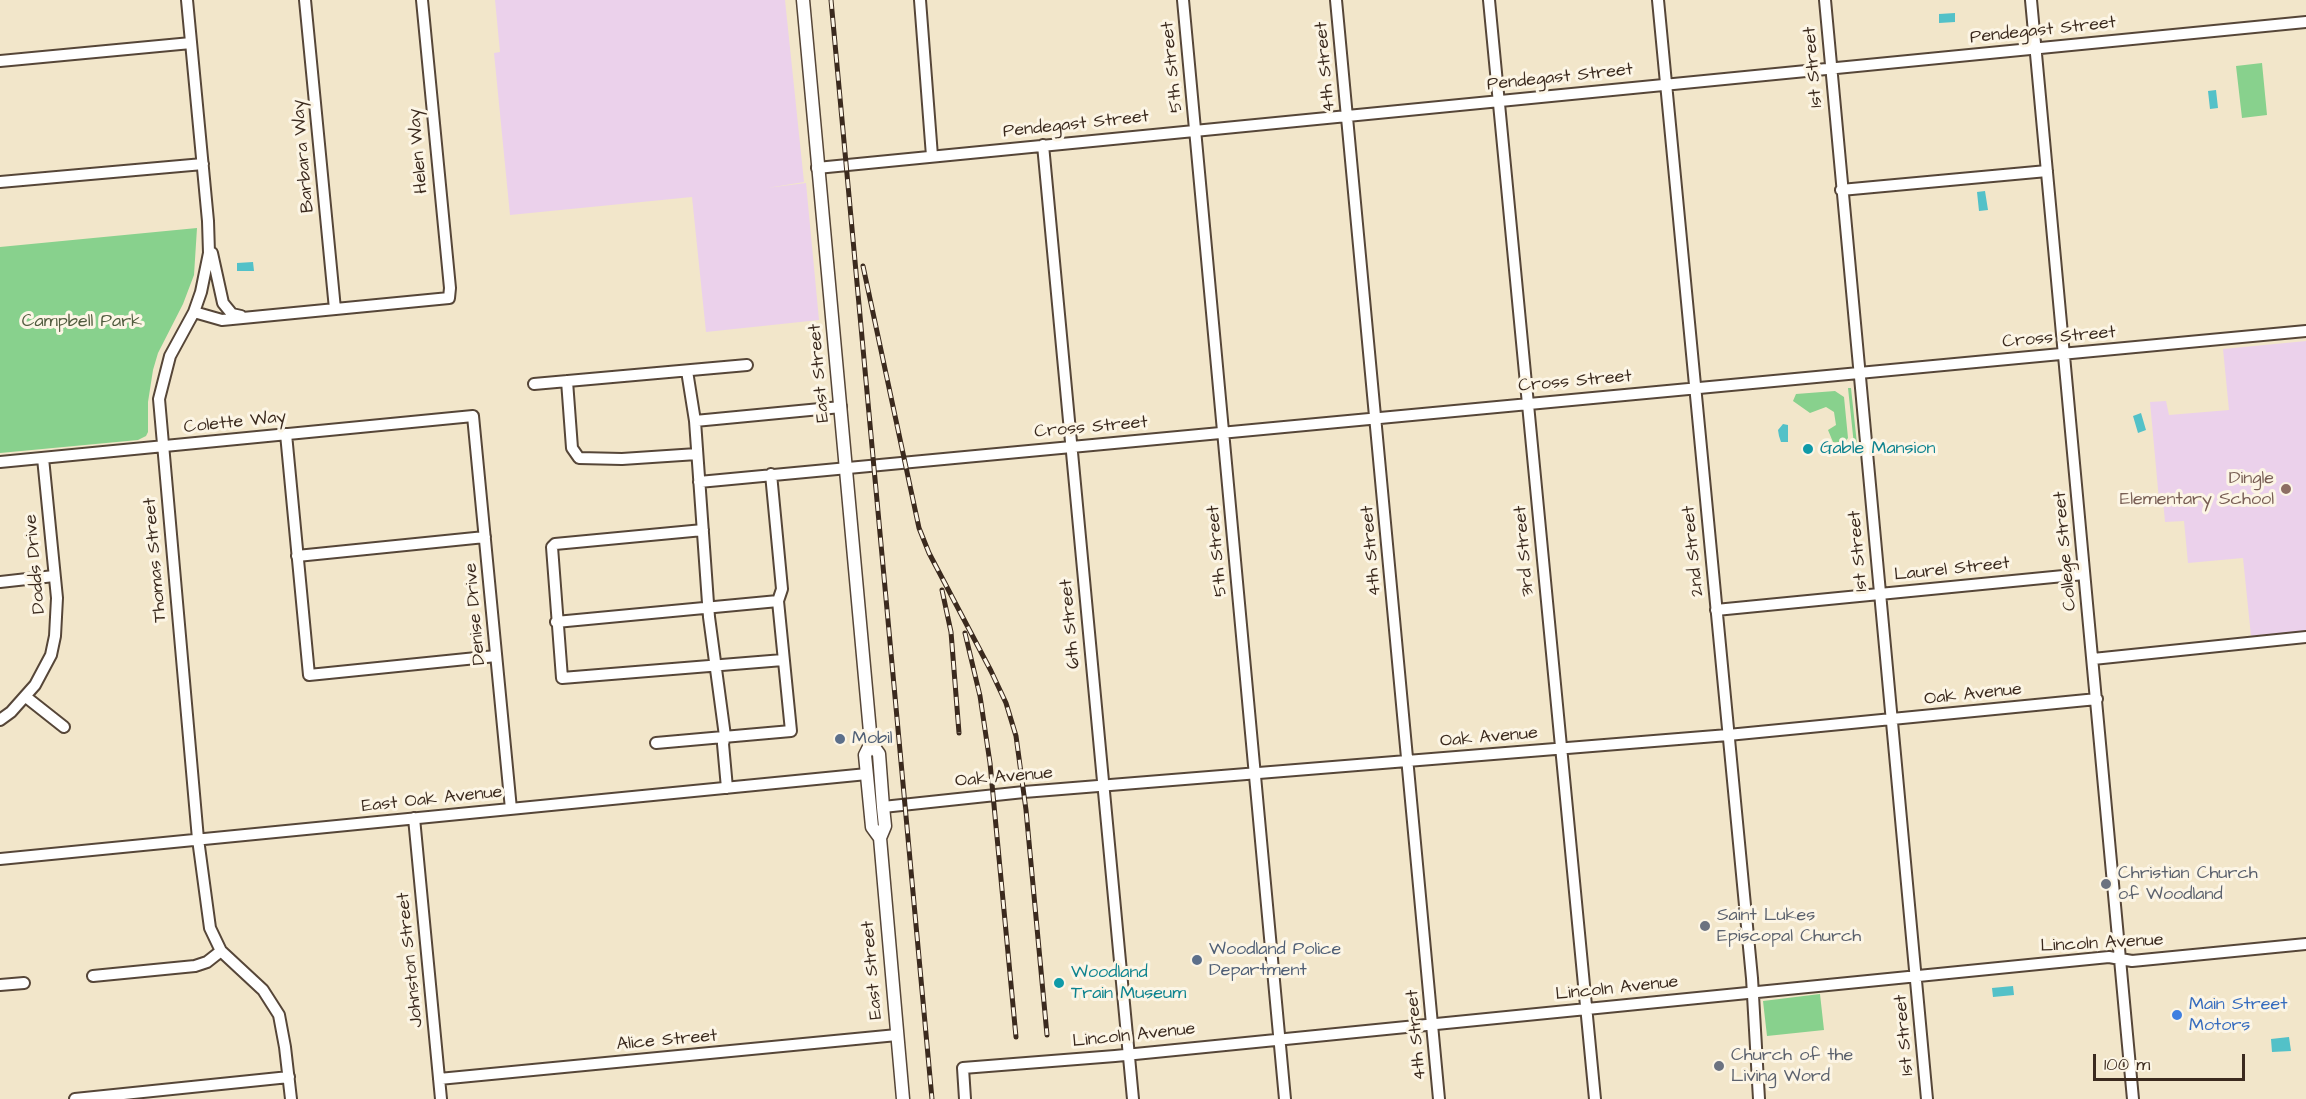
<!DOCTYPE html>
<html>
<head>
<meta charset="utf-8">
<style>
	body { margin:0 }
	#map { position:relative; width:2306px; height:1099px; overflow:hidden; background:#f2e6ca; font-family:"Architects Daughter",sans-serif }
	canvas { display:block }
	.scale { position:absolute; left:2093px; top:1054px; width:152px; height:27px; box-sizing:border-box; border:3px solid #3b2a1e; border-top:0; padding-left:8px; font-size:18px; line-height:21px; white-space:nowrap; color:#3b2a1e; -webkit-text-stroke:4px #fcf5e5; paint-order:stroke }
</style>
</head>
<body>
<div id="map">
<canvas width="2306" height="1099"></canvas>
<div class="scale">100 m</div>
</div>
<script>
const ctx = document.querySelector('canvas').getContext('2d');
ctx.lineJoin = 'round';
function fillPath(path, color) { ctx.fillStyle = color; ctx.fill(path, 'evenodd'); }
const poly = rows => new Path2D(rows.map(r => 'M' + r).join(''));
function stroke(path, color, width, dash) { ctx.strokeStyle = color; ctx.lineWidth = width; ctx.lineCap = dash ? 'butt' : 'round'; ctx.setLineDash(dash || []); ctx.stroke(path); }
function write(font, color, halo, rows, align = 'center') {
  ctx.font = font + ' "Architects Daughter",sans-serif'; ctx.lineWidth = 6; ctx.setLineDash([]); ctx.textBaseline = 'middle'; ctx.strokeStyle = halo; ctx.fillStyle = color; for (const [text, x, y, turn = 0] of rows) {
    ctx.save(); ctx.translate(x, y); ctx.rotate((+turn || 0) * Math.PI / 180); ctx.textAlign = isNaN(turn) ? turn : align; if (halo) ctx.strokeText(text, 0, 0); ctx.fillText(text, 0, 0); ctx.restore();
  }
}
const built = poly([
	[495,0,785,0,804,182,767,188,806,183,819,320,706,332,692,197,510,215,494,53,500,52],
	[2306,341,2306,631,2251,636,2243,558,2188,563,2184,521,2165,522,2163,500,2159,500,2150,402,2166,401,2169,415,2229,410,2223,349]
]);
const green = poly([
	[2262,63,2267,115,2242,118,2236,66],
	[197,228,194,275,183,304,158,353,153,370,148,402,148,432,146,436,138,440,0,453,0,247],
	[1848,388,1851,388,1857,444,1854,445],
	[1835,391,1844,397,1848,438,1844,443,1833,442,1828,430,1836,425,1834,412,1826,407,1810,413,1793,401,1796,394],
	[1820,994,1824,1030,1767,1036,1763,1001]
]);
const water = poly([
	[1955,13,1955,22,1939,23,1939,14],
	[2216,90,2218,108,2210,109,2208,91],
	[1985,191,1988,210,1979,211,1977,192],
	[253,262,254,271,237,271,237,263],
	[2141,413,2146,430,2138,433,2133,416],
	[1783,424,1788,425,1788,442,1781,442,1779,436,1778,430],
	[2013,986,2014,995,1993,997,1992,988],
	[2289,1037,2291,1051,2272,1052,2271,1039]
]);
const minor = poly([
	[187,0,208,221,209,253,201,292,194,312,170,356,159,399,198,839,210,928,221,951,263,990,279,1015,285,1047,291,1099],
	[305,0,335,309],
	[920,0,932,156],
	[1183,0,1285,1099],
	[1336,0,1439,1099],
	[1489,0,1595,1099],
	[1658,0,1752,978,1759,1099],
	[1825,0,1927,1099],
	[2031,0,2133,1099],
	[0,61,191,43],
	[1043,145,1133,1099],
	[817,168,2306,22],
	[0,182,203,164],
	[1841,190,2047,171],
	[212,253,223,303,232,314,241,316],
	[194,312,222,320,449,298,450,288,422,0],
	[687,371,695,421,709,617,725,736,723,744,727,788],
	[567,381,572,448,579,458,622,459,697,454],
	[534,384,747,365],
	[695,421,841,407],
	[286,434,309,675,496,656],
	[0,462,473,416,511,809],
	[699,482,2306,331],
	[703,530,555,544,552,547,562,678,783,660],
	[297,556,485,537],
	[0,582,54,576],
	[1716,610,2084,574],
	[556,622,778,601],
	[2093,659,2306,637],
	[26,697,64,727],
	[0,720,11,712,35,685,51,655,55,636,57,598,43,458],
	[656,743,791,731,778,601,782,589,771,474],
	[883,807,1024,792,1728,735,2097,699],
	[414,818,441,1099],
	[0,859,867,774],
	[93,976,195,966,207,962,221,951],
	[0,985,24,983],
	[439,1079,897,1035],
	[75,1099,289,1077],
	[965,1099,963,1068,1115,1056,2109,957,2132,961,2306,944]
]);
const major = poly([
	[803,0,871,743,865,755,872,827,880,838,903,1099],
	[871,743,879,754,883,807,885,826,880,838]
]);
const rail = poly([
	[831,0,932,1099],
	[863,266,919,528,929,553,991,671,1006,703,1016,736,1026,810,1047,1035],
	[942,590,951,632,959,733],
	[965,633,980,696,990,763,1016,1037]
]);
const markers = [
	[1808,449,6,"#0f9aa8"],
	[2286,489,6,"#8d6e63"],
	[840,739,6,"#5c6f8a"],
	[2106,884,6,"#6b7280"],
	[1705,926,6,"#6b7280"],
	[1197,960,6,"#5c6f8a"],
	[1059,983,6,"#0f9aa8"],
	[2177,1015,6,"#3f7fe0"],
	[1719,1066,6,"#6b7280"]
];
const streetNames = [
	["Pendegast Street",2043,31,-6],
	["5th Street",1173,67,-96],
	["4th Street",1326,67,-95],
	["1st Street",1814,67,-95],
	["Pendegast Street",1560,78,-6],
	["Pendegast Street",1076,125,-6],
	["Helen Way",419,151,-95],
	["Barbara Way",304,156,-95],
	["Cross Street",2059,338,-5],
	["East Street",820,373,-95],
	["Cross Street",1575,382,-5],
	["Colette Way",235,423,-6],
	["Cross Street",1091,428,-5],
	["5th Street",1218,551,-95],
	["4th Street",1372,551,-95],
	["3rd Street",1525,551,-95],
	["2nd Street",1694,551,-96],
	["1st Street",1859,551,-95],
	["College Street",2066,551,-95],
	["Thomas Street",156,560,-95],
	["Dodds Drive",36,564,-95],
	["Laurel Street",1952,570,-6],
	["Denise Drive",476,614,-95],
	["6th Street",1071,624,-95],
	["Oak Avenue",1973,695,-6],
	["Oak Avenue",1489,738,-5],
	["Oak Avenue",1004,778,-5],
	["East Oak Avenue",432,800,-6],
	["Lincoln Avenue",2102,944,-3],
	["Johnston Street",411,960,-96],
	["East Street",873,970,-95],
	["Lincoln Avenue",1617,989,-6],
	["4th Street",1417,1035,-95],
	["1st Street",1905,1035,-95],
	["Lincoln Avenue",1134,1036,-6],
	["Alice Street",667,1041,-5]
];
const parkNames = [
	["Campbell Park",82,322]
];
const cultureNames = [
	["Gable Mansion",1820,449],
	["Woodland",1071,973],
	["Train Museum",1071,994]
];
const educationNames = [
	["Dingle",2274,479],
	["Elementary School",2274,500]
];
const serviceNames = [
	["Mobil",852,739],
	["Woodland Police",1209,950],
	["Department",1209,971]
];
const worshipNames = [
	["Christian Church",2118,874],
	["of Woodland",2118,895],
	["Saint Lukes",1717,916],
	["Episcopal Church",1717,937],
	["Church of the",1731,1056],
	["Living Word",1731,1077]
];
const shopNames = [
	["Main Street",2189,1005],
	["Motors",2189,1026]
];
fillPath(built, '#ebd1eb');
fillPath(green, '#88d18d');
fillPath(water, '#53c1c8');
stroke(minor, '#564638', 14);
stroke(major, '#564638', 15);
stroke(minor, '#fff', 10);
stroke(major, '#fff', 12);
stroke(rail, '#3b2a1e', 5);
stroke(rail, '#fcf5e5', 3, [9]);
for (const [x, y, r, color] of markers) { const dot = new Path2D(); dot.arc(x, y, r, 0, 2 * Math.PI); ctx.fillStyle = color; ctx.fill(dot); stroke(dot, '#fcf5e5', 2); }
write('18px', '#3b2a1e', '#fcf5e5', streetNames);
write('18px', '#525c3f', '#fcf5e5', parkNames);
write('18px', '#0d838f', '#fcf5e5', cultureNames, 'left');
write('18px', '#785e54', '#fcf5e5', educationNames, 'right');
write('18px', '#4e5e75', '#fcf5e5', serviceNames, 'left');
write('18px', '#5b616d', '#fcf5e5', worshipNames, 'left');
write('18px', '#366cbe', '#fcf5e5', shopNames, 'left');
</script>
</body>
</html>
